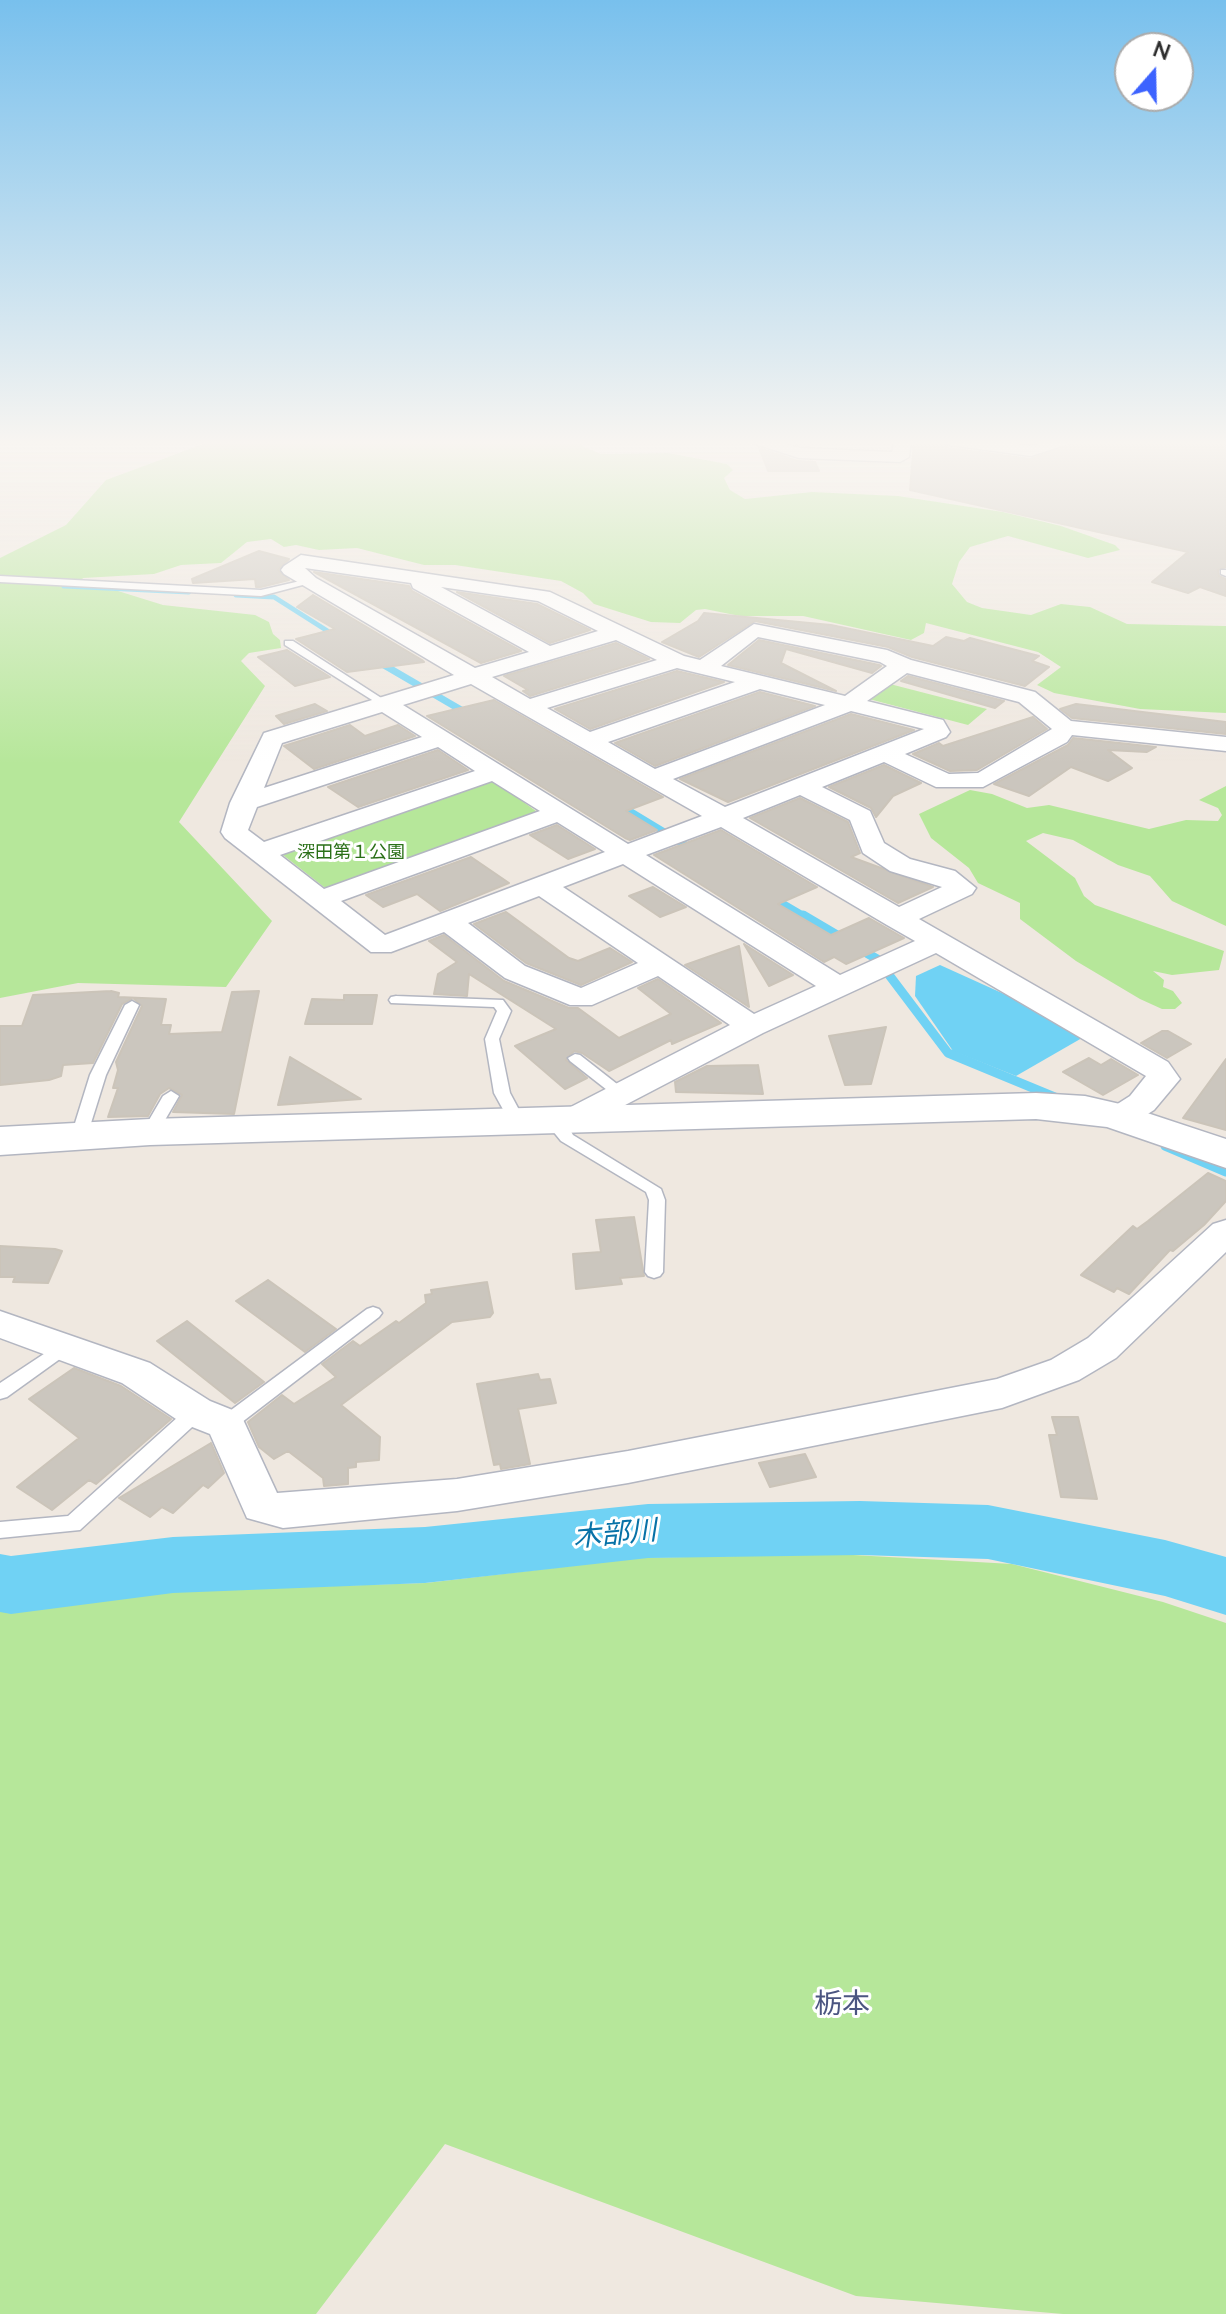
<!DOCTYPE html>
<html>
<head>
<meta charset="utf-8">
<style>
	body { margin:0 }
	#map { position:relative; width:1226px; height:2314px; overflow:hidden; background:#efe8e0; font-family:"Nunito Sans",sans-serif }
	canvas { display:block }
	.north { position:absolute; left:1114px; top:32px; width:80px; height:80px; box-sizing:border-box; background:#fff; border:2px solid #ababab; border-radius:50%; rotate:20deg; font-size:22px; font-weight:700; line-height:32px; text-align:center; color:#2d2d2d }
	.north::after { content:''; display:block; margin:auto; width:28px; height:36px; background:#3d63ff; clip-path:polygon(50% 0,100% 100%,50% 72%,0 100%) }
</style>
</head>
<body>
<div id="map">
<canvas width="1226" height="2314"></canvas>
<div class="north">N</div>
</div>
<script>
const ctx = document.querySelector('canvas').getContext('2d');
ctx.lineJoin = 'round';
function fillPath(path, color) { ctx.fillStyle = color; ctx.fill(path, 'evenodd'); }
const poly = rows => new Path2D(rows.map(r => 'M' + r).join(''));
function stroke(path, color, width, dash) { ctx.strokeStyle = color; ctx.lineWidth = width; ctx.lineCap = dash ? 'butt' : 'round'; ctx.setLineDash(dash || []); ctx.stroke(path); }
function write(font, color, halo, rows, align = 'center') {
  ctx.font = font + ' "Nunito Sans","Noto Sans JP",sans-serif'; ctx.lineWidth = 6; ctx.setLineDash([]); ctx.textBaseline = 'middle'; ctx.strokeStyle = halo; ctx.fillStyle = color; for (const [text, x, y, turn = 0] of rows) {
    ctx.save(); ctx.translate(x, y); ctx.rotate((+turn || 0) * Math.PI / 180); ctx.textAlign = isNaN(turn) ? turn : align; if (halo) ctx.strokeText(text, 0, 0); ctx.fillText(text, 0, 0); ctx.restore();
  }
}
const green = poly([
	[214,440,582,440,582,446,601,454,668,453,727,464,733,470,724,478,730,490,745,499,812,492,898,496,1003,512,1061,526,1115,545,1120,550,1088,558,1008,536,970,547,959,562,952,584,967,602,982,608,1031,615,1061,604,1090,607,1127,624,1226,626,1226,713,1140,709,1054,693,1037,685,1061,667,1038,652,926,623,924,633,911,640,803,616,740,616,705,609,696,610,680,623,651,622,594,604,583,593,561,581,455,565,424,565,357,548,319,550,296,545,284,547,271,539,247,542,221,563,181,565,154,574,83,578,77,586,118,591,163,605,255,615,269,622,273,634,280,640,281,648,249,653,241,661,265,686,179,822,272,921,226,987,78,983,0,998,0,558,66,525,106,480],
	[886,683,987,709,968,725,865,698],
	[484,780,496,782,540,814,335,889,324,887,283,855,284,850],
	[1226,786,1226,926,1172,901,1150,876,1118,865,1073,840,1043,833,1026,841,1075,878,1084,896,1095,905,1224,951,1219,970,1172,975,1153,971,1164,980,1163,987,1173,991,1182,1003,1175,1009,1162,1009,1140,999,1076,961,1020,919,1020,903,978,883,969,868,931,838,919,814,970,790,992,794,1027,808,1049,805,1149,829,1186,820,1218,821,1222,815,1218,808,1199,800],
	[836,1554,1012,1564,1163,1602,1226,1623,1226,2314,1063,2314,856,2296,445,2144,316,2314,0,2314,0,1607,149,1592,426,1583,638,1558]
]);
const water = poly([
	[940,965,1013,998,1082,1038,1016,1076,953,1051,915,996,916,976]
]);
const streamFar2 = poly([
	[64,586,189,592],
	[236,595,274,597,337,637]
]);
const streamFar1 = poly([
	[377,661,468,714],
	[618,804,694,850],
	[772,897,806,917]
]);
const stream = poly([
	[803,915,842,938],
	[858,948,877,959,948,1053,1057,1098],
	[1165,1146,1226,1172]
]);
const river = poly([
	[991,440,1132,440,1128,446,1119,448,1063,456,1004,448,995,446,991,440],
	[860,1501,988,1505,1165,1540,1226,1557,1226,1615,1165,1596,988,1559,860,1555,648,1558,425,1583,173,1593,11,1614,0,1612,0,1554,11,1556,173,1537,425,1527,648,1504,860,1501]
]);
const building = poly([
	[914,440,938,440,949,448,1031,459,1083,440,1226,440,1226,567,1218,570,1219,576,1226,579,1226,596,1200,587,1188,593,1152,582,1188,552,910,490,914,440],
	[759,448,798,461,815,462,819,471,768,471,759,448],
	[259,551,289,559,278,570,289,580,261,587,256,587,255,579,193,583,192,579,259,551],
	[314,572,409,586,412,591,521,651,481,663,314,572],
	[457,592,537,604,590,630,550,643,457,592],
	[313,595,422,660,424,662,347,672,296,639,335,629,297,607,313,595],
	[704,613,831,625,933,646,946,637,964,641,970,638,1039,656,1032,661,1049,667,1025,686,912,657,888,647,755,621,699,657,662,642,698,621,704,613],
	[759,640,879,665,881,666,872,673,786,649,781,663,836,691,728,665,759,640],
	[616,643,649,659,530,696,523,691,528,690,504,676,616,643],
	[287,650,330,677,295,686,258,657,287,650],
	[677,671,724,682,590,729,555,709,677,671],
	[908,676,1004,701,995,708,901,681,908,676],
	[760,692,815,706,655,766,615,743,760,692],
	[494,700,663,797,626,811,657,830,630,840,625,838,427,716,494,700],
	[315,704,327,711,284,724,276,716,315,704],
	[1076,704,1226,722,1226,734,1072,718,1060,709,1076,704],
	[851,714,914,730,728,802,680,779,851,714],
	[1033,717,1047,729,977,770,950,771,913,754,939,743,943,746,1033,717],
	[350,725,365,736,398,725,415,736,314,769,284,746,350,725],
	[1073,738,1156,747,1147,752,1108,750,1132,768,1108,781,1071,767,1029,796,994,784,1068,745,1073,738],
	[438,750,468,770,358,807,328,787,438,750],
	[884,765,921,783,893,796,876,817,871,808,829,787,884,765],
	[800,798,848,822,860,853,851,857,933,887,898,903,750,818,800,798],
	[557,825,595,849,568,859,530,835,557,825],
	[721,830,817,887,778,904,831,935,869,918,904,938,846,964,834,957,824,962,654,855,721,830],
	[471,857,509,883,440,911,417,894,383,907,366,895,471,857],
	[653,887,686,907,660,917,629,896,653,887],
	[506,912,569,958,578,961,610,948,632,962,581,985,526,963,474,924,506,912],
	[444,935,504,981,569,1008,578,1008,619,1038,671,1014,638,988,658,979,721,1023,672,1044,671,1040,609,1071,582,1053,574,1051,566,1060,587,1078,565,1089,515,1046,556,1029,469,974,467,996,434,994,438,974,457,962,429,941,444,935],
	[744,944,793,975,769,986,744,944],
	[739,946,749,1007,685,965,739,946],
	[111,991,119,993,118,997,166,999,161,1025,171,1025,169,1034,222,1032,232,992,259,991,234,1114,173,1112,182,1095,169,1088,160,1094,148,1116,108,1117,118,1088,113,1088,118,1070,116,1062,142,1006,133,998,122,1004,93,1063,63,1065,61,1076,49,1080,0,1085,0,1026,22,1026,33,995,111,991],
	[344,995,377,995,372,1024,305,1024,312,999,344,1000,344,995],
	[886,1027,871,1084,845,1085,829,1036,886,1027],
	[1162,1031,1168,1031,1191,1044,1167,1058,1141,1043,1162,1031],
	[290,1057,361,1099,278,1105,290,1057],
	[1089,1058,1101,1065,1111,1059,1138,1075,1103,1095,1063,1072,1089,1058],
	[1226,1059,1226,1130,1183,1118,1226,1059],
	[758,1065,763,1094,676,1092,675,1082,707,1066,758,1065],
	[1208,1173,1226,1181,1226,1201,1204,1225,1173,1251,1170,1250,1129,1294,1117,1288,1114,1292,1081,1275,1133,1226,1137,1229,1148,1221,1208,1173],
	[634,1217,644,1276,620,1278,622,1284,576,1289,573,1254,601,1252,596,1220,634,1217],
	[0,1246,55,1249,62,1251,48,1283,13,1282,15,1277,0,1277,0,1246],
	[268,1280,336,1329,305,1352,236,1301,268,1280],
	[487,1282,493,1313,490,1317,452,1322,341,1405,380,1437,379,1460,356,1462,356,1467,348,1468,348,1484,324,1486,323,1478,288,1451,274,1459,259,1447,248,1422,282,1395,294,1404,336,1377,322,1364,353,1341,360,1346,396,1321,399,1323,426,1303,425,1295,432,1294,431,1290,487,1282],
	[187,1321,264,1382,235,1403,157,1341,187,1321],
	[74,1368,121,1386,171,1419,96,1484,89,1480,52,1510,17,1487,79,1438,29,1399,74,1368],
	[538,1374,540,1380,550,1379,556,1403,518,1409,530,1464,501,1469,500,1464,494,1465,477,1384,538,1374],
	[1052,1417,1078,1417,1097,1499,1061,1497,1049,1435,1057,1435,1052,1417],
	[211,1443,224,1473,208,1488,203,1485,173,1513,162,1507,150,1517,119,1498,211,1443],
	[805,1454,816,1477,770,1487,759,1463,805,1454]
]);
const lane = poly([
	[1221,570,1226,570,1226,576,1221,574,1221,570],
	[0,576,261,590,309,579,314,582,261,596,0,582,0,576],
	[285,641,293,641,389,703,380,705,285,645,285,641],
	[396,996,503,1000,511,1011,499,1039,510,1093,525,1121,523,1124,511,1124,494,1093,485,1039,497,1011,494,1007,391,1003,389,1000,391,997,396,996],
	[132,1001,139,1005,106,1075,87,1136,85,1139,73,1139,71,1136,90,1075,125,1005,132,1001],
	[575,1054,580,1055,626,1091,629,1094,626,1097,616,1097,570,1061,568,1058,575,1054],
	[171,1091,179,1096,158,1132,150,1137,144,1135,142,1132,163,1096,171,1091],
	[556,1114,562,1116,573,1135,661,1189,665,1200,663,1272,660,1276,654,1278,648,1276,645,1272,649,1200,646,1192,561,1141,552,1130,548,1119,556,1114],
	[373,1307,379,1309,382,1313,379,1317,233,1429,226,1431,219,1429,216,1424,219,1419,367,1309,373,1307],
	[65,1340,71,1341,74,1346,71,1351,7,1397,0,1399,0,1383,65,1340],
	[196,1405,203,1407,205,1412,203,1417,80,1530,0,1538,0,1522,68,1516,189,1407,196,1405]
]);
const street = poly([
	[743,440,769,440,800,448,892,452,895,440,911,440,909,457,900,462,799,458,743,440],
	[941,440,984,440,1031,446,1054,440,1080,440,1031,456,949,445,941,440],
	[301,555,550,592,684,656,700,660,754,624,887,650,911,660,1035,692,1071,721,1226,737,1226,751,1072,735,1067,742,983,787,936,787,884,762,822,787,870,811,884,843,910,859,955,871,976,888,972,894,919,919,1168,1062,1180,1079,1154,1110,1132,1124,1120,1127,1108,1124,1103,1117,1108,1110,1130,1096,1146,1076,936,953,763,1033,585,1126,573,1129,561,1126,556,1119,561,1112,730,1025,658,976,592,1005,570,1005,505,978,444,932,391,952,371,952,225,838,221,832,230,803,264,733,454,675,284,574,281,570,284,566,301,555],
	[305,568,411,583,413,588,529,652,475,668,316,578,305,568],
	[441,587,538,601,598,631,550,646,441,587],
	[758,637,880,662,887,666,845,696,721,666,758,637],
	[616,640,657,660,530,699,492,677,616,640],
	[677,668,735,682,590,732,547,708,677,668],
	[907,673,1019,702,1052,729,978,773,949,774,905,754,946,737,950,732,943,720,867,701,907,673],
	[471,684,644,783,702,816,628,844,403,705,471,684],
	[760,689,825,705,655,769,608,742,760,689],
	[851,711,924,729,725,807,673,779,851,711],
	[382,712,422,737,264,788,282,743,382,712],
	[438,747,475,771,264,842,248,830,257,807,438,747],
	[492,781,540,811,324,889,280,855,492,781],
	[800,795,850,820,863,853,890,871,942,887,899,907,743,818,800,795],
	[557,822,605,852,385,935,341,901,557,822],
	[721,827,887,925,915,941,840,975,646,855,721,827],
	[623,864,816,986,754,1014,563,887,623,864],
	[539,896,638,963,581,988,525,966,468,923,539,896],
	[1226,1220,1226,1252,1116,1358,1079,1380,1002,1408,628,1483,457,1511,283,1528,247,1518,210,1434,182,1423,122,1383,0,1338,0,1311,150,1363,210,1401,240,1413,277,1493,457,1479,628,1451,997,1379,1051,1360,1088,1338,1213,1224,1226,1220]
]);
const secondary = poly([
	[1036,1093,1085,1096,1120,1104,1226,1139,1226,1168,1107,1127,1036,1119,150,1145,0,1155,0,1127,150,1119,1036,1093]
]);
const farParknames = [
	["深田第１公園",351,854]
];
const nearWaternames = [
	["木部川",615,1536,-5]
];
const nearNeighbourhoodnames = [
	["栃本",842,2006]
];
fillPath(green, '#b6e79a');
fillPath(water, '#70d2f4');
stroke(streamFar2, '#70d2f4', 5);
stroke(streamFar1, '#70d2f4', 7);
stroke(stream, '#70d2f4', 9);
fillPath(river, '#70d2f4');
fillPath(building, '#cbc6be');
stroke(building, '#cbc4b9', 2);
stroke(lane, '#b3b6c1', 3);
stroke(street, '#b3b6c1', 3);
stroke(secondary, '#b3b6c1', 3);
fillPath(lane, '#fff');
fillPath(street, '#fff');
fillPath(secondary, '#fff');
const sky = ctx.createLinearGradient(0, 0, 0, 764);
sky.addColorStop(0, '#78c0ed');
sky.addColorStop(0.58, '#f8f5f1');
sky.addColorStop(1, '#f8f5f100');
ctx.fillStyle = sky;
ctx.fillRect(0, 0, 1226, 764);
write('18px', '#2b7018', '#fff', farParknames);
write('italic 28px', '#0872a7', '#fff', nearWaternames);
write('28px', '#4b5581', '#fff', nearNeighbourhoodnames);
</script>
</body>
</html>
